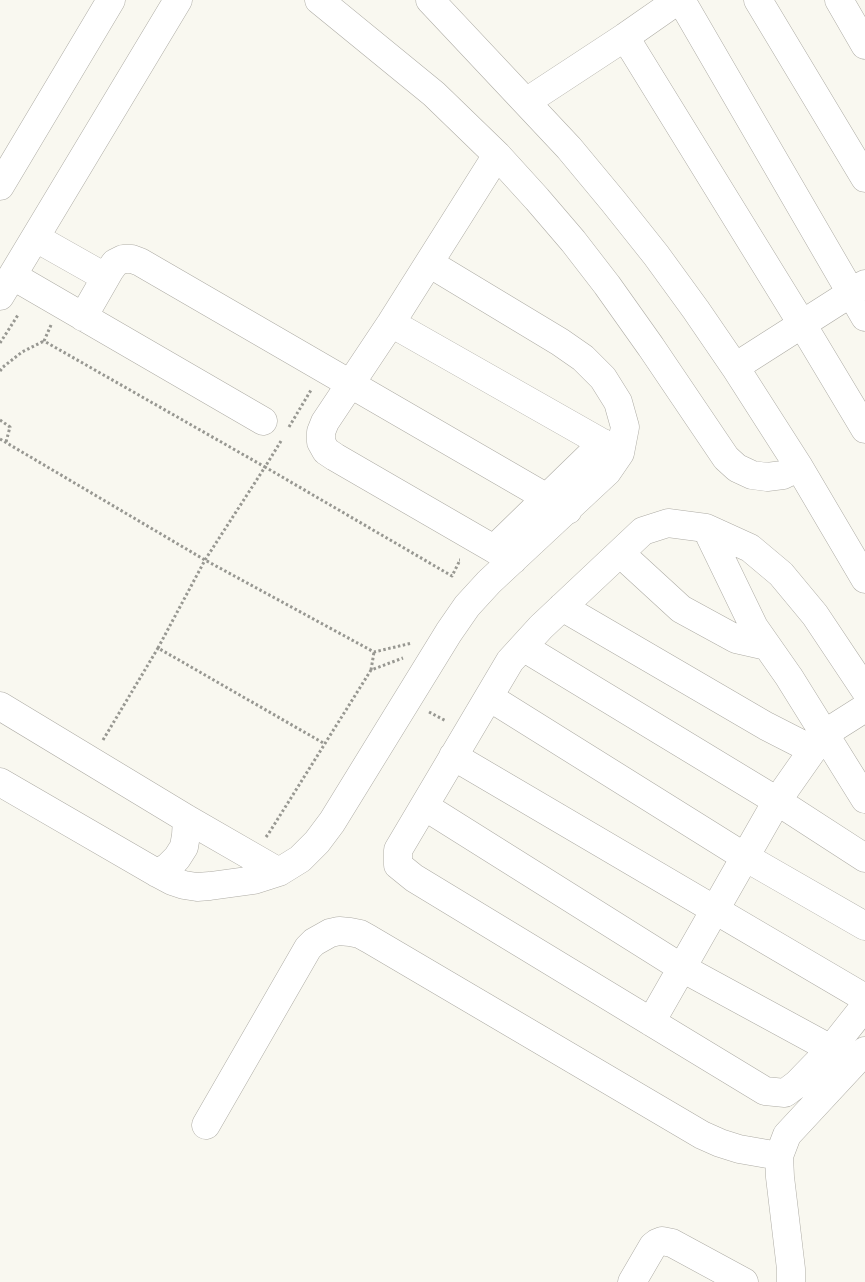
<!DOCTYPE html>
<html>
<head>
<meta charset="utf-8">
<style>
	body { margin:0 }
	canvas { display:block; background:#f9f8f0 }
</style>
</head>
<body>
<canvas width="865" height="1282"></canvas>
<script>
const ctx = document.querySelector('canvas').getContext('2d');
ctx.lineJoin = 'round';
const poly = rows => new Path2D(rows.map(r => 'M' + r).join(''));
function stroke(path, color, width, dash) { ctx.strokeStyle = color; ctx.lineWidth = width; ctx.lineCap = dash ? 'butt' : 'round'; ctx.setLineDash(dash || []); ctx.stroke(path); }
const path = poly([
	[51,325,44,341,265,467,205,560,158,648,325,744],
	[0,343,18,315],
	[0,371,3,367,22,352,44,341],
	[0,420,10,427,6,442],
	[289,427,311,390],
	[0,439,205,560,374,652,412,643],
	[281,441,265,467,452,576,460,560,459,560],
	[371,670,374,652],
	[429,712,446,721],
	[103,740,158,648],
	[266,837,269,833,371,670,403,658]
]);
const minor = poly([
	[319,0,434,94,497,155,537,199,573,241,607,285,651,347,726,458,737,468,752,475,767,477,783,475,799,467],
	[430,0,569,148,613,201,656,255,696,310,735,367,799,467,865,579],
	[681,0,865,317],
	[758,0,865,178],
	[839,0,865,45],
	[625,37,802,324,865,429],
	[526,102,625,37,678,0],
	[497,155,391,323,325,422,321,432,321,442,326,451,335,457,513,560],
	[0,186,111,0],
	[36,238,105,277],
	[13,276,263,421],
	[0,296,178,0],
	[83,317,110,270,115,263,123,259,132,259,140,262,568,510],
	[391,323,620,453],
	[735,367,865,284],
	[706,528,754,627,789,677,865,799],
	[494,549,603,443],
	[620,553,681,609,736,639,767,646],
	[562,607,766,726,813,750],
	[523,647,777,801,865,858],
	[865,690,815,615,781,574,750,548,706,528,668,523,643,531,541,627,510,661,398,850,398,865,414,878,765,1091,785,1093,797,1084,831,1049,865,1006],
	[489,697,745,857,865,926],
	[0,706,187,819,279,872],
	[453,756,865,998],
	[0,782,157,873,172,881,184,885,197,887,210,886,254,880,279,872,300,859,317,842,332,822,449,632,467,606,489,582,607,472,620,453,625,427,618,402,603,378,583,358,560,342,429,263],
	[424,806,682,968,831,1049],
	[157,873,168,867,177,858,184,847,186,835,187,819],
	[651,1022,777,801,824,734,865,708],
	[206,1125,308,948,314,942,330,933,339,931,350,932,360,934,369,939,702,1135,720,1143,739,1149,779,1156],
	[632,1282,653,1246,657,1243,662,1241,672,1243,744,1282],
	[791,1282,791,1269,780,1177,779,1156,787,1135,865,1051]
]);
stroke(minor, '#aeaca5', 29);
stroke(path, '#989892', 3, [2.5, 2.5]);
stroke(minor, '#fff', 28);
</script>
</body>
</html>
